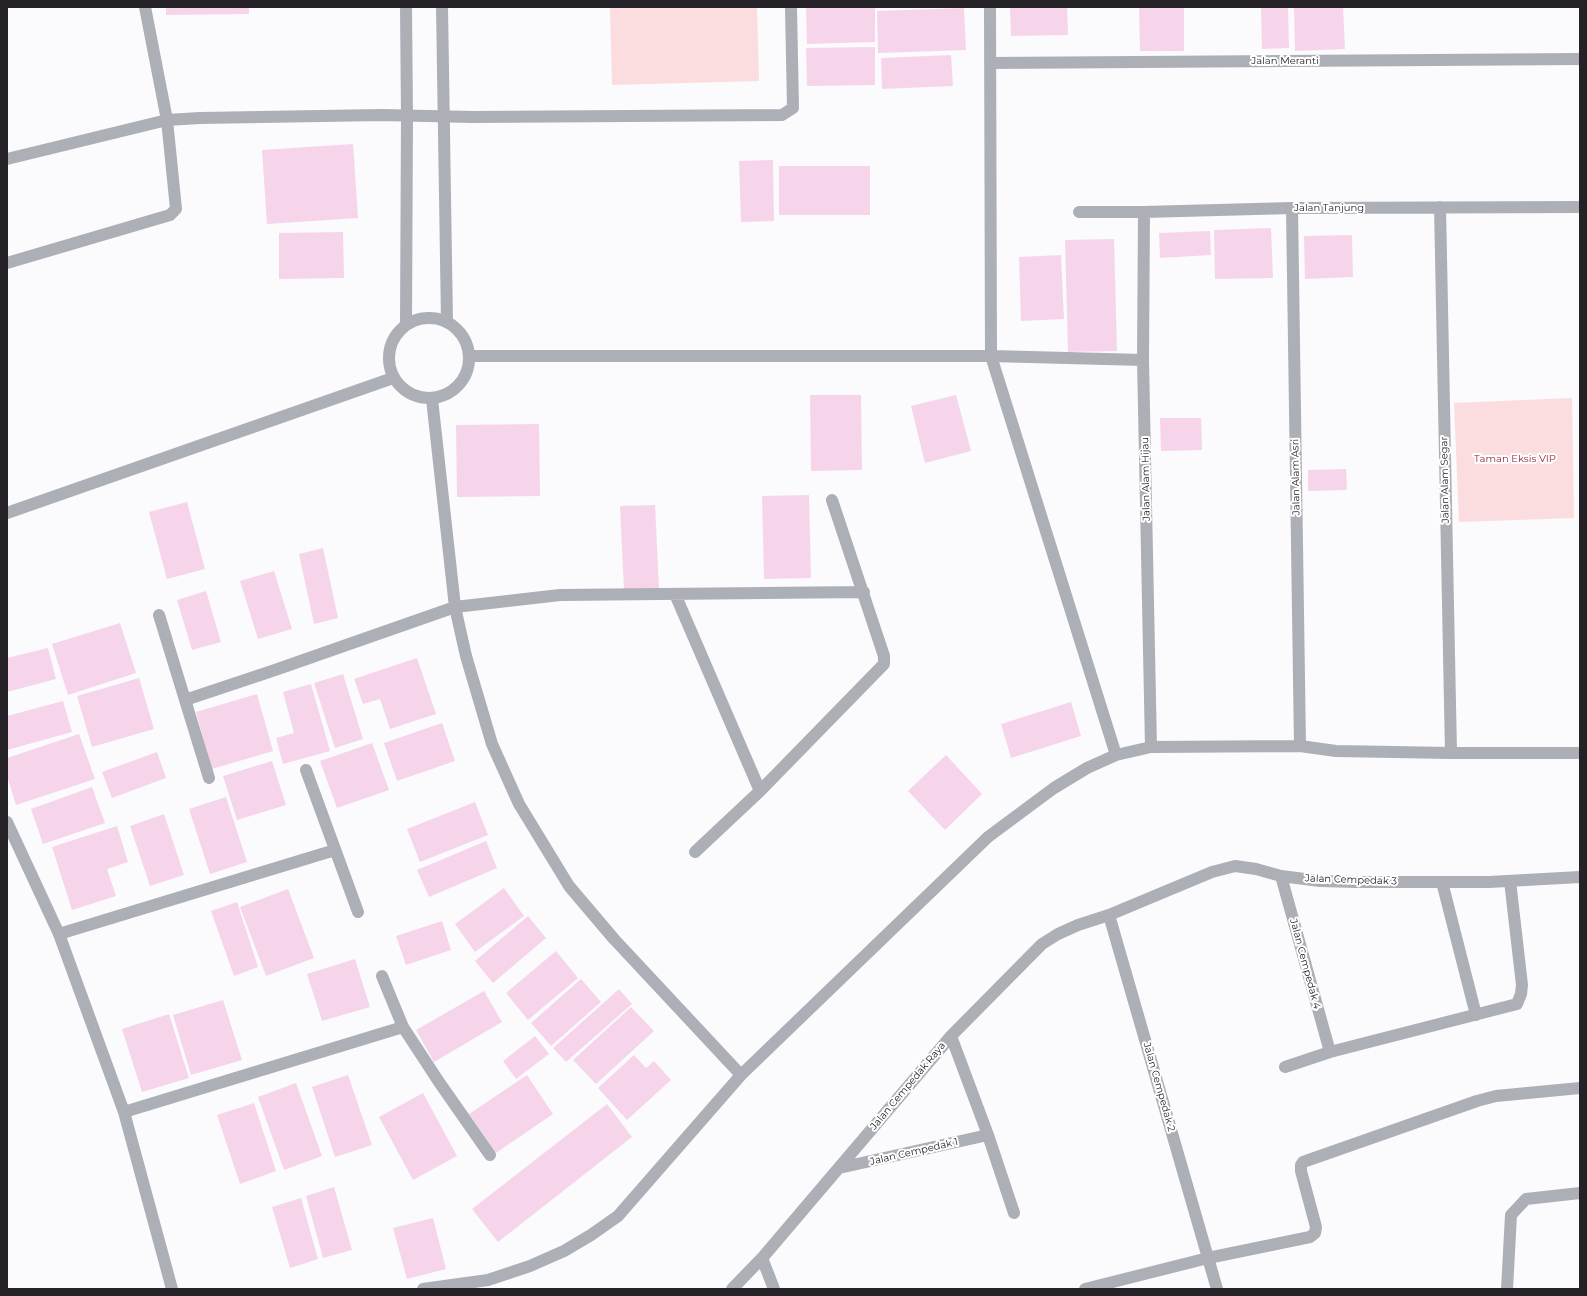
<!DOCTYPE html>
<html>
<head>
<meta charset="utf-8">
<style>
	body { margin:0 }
	#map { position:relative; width:1587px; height:1296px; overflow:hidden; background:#fbfafd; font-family:Montserrat,sans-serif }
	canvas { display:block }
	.frame { position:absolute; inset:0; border:8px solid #242127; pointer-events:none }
</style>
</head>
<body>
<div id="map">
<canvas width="1587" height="1296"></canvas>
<div class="frame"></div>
</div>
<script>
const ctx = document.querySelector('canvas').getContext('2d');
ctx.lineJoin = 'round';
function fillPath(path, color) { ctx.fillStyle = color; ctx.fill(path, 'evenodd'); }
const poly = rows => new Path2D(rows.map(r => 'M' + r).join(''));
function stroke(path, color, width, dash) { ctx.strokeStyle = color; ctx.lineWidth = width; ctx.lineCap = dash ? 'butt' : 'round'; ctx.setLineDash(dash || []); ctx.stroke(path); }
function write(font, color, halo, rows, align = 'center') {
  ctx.font = font + ' Montserrat,sans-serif'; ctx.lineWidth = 4; ctx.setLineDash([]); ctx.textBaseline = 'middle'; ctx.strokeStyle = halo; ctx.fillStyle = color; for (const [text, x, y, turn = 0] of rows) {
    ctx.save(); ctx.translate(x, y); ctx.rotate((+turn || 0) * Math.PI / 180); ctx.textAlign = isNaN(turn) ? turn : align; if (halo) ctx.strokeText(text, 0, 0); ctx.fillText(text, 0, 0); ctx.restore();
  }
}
const green = poly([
	[610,7,757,7,759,81,612,85],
	[1572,398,1574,518,1459,522,1454,403]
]);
const building = poly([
	[166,7,249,7,249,14,166,15],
	[806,7,875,7,875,42,807,44],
	[1010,7,1067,7,1068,35,1011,36],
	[1139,7,1184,7,1184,51,1140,51],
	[1261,7,1288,7,1289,48,1262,49],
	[1294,7,1343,7,1345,49,1295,51],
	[964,8,966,50,878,53,877,11],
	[875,47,875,85,807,86,806,48],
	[951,55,953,86,882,89,881,58],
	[353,144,358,218,267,224,262,150],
	[773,160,774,221,741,222,739,161],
	[779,166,870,166,870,215,779,215],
	[1271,228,1273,278,1215,279,1214,230],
	[1210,231,1211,255,1160,258,1159,233],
	[343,232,344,278,279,279,279,233],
	[1352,235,1353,277,1305,279,1304,236],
	[1114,239,1117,351,1068,352,1065,240],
	[1061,255,1064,319,1021,321,1019,257],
	[810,395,861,395,862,470,811,471],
	[956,395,971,451,925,463,911,406],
	[1160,418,1201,418,1202,450,1161,451],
	[539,424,540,496,457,497,456,425],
	[1346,469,1347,490,1308,491,1308,470],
	[809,495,811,578,764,579,762,496],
	[187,502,205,569,167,579,149,512],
	[655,505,659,589,624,590,620,506],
	[323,548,338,618,314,624,299,554],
	[274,571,292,629,258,639,240,581],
	[206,591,221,642,192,650,177,600],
	[120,623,136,673,68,695,52,644],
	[48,648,56,679,7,692,7,658],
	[417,658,436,714,390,729,380,699,363,704,354,679],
	[343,674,363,739,335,748,314,683],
	[139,678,154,729,92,747,77,696],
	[311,684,330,751,283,764,276,738,294,733,283,692],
	[257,694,273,751,212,769,196,712],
	[63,701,72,732,7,750,7,716],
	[1071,702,1081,736,1011,758,1001,724],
	[442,723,455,761,397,781,384,743],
	[79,734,95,779,16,805,7,776,7,758],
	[372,743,389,790,337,808,320,761],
	[157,752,166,778,112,798,102,772],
	[946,755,982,794,945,830,908,791],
	[272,761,286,805,237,820,223,776],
	[92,787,105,823,43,844,31,809],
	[226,797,247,862,210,874,189,809],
	[475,802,488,835,420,862,407,829],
	[164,814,184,875,150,886,130,826],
	[117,826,128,862,107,869,116,896,72,910,52,847],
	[486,841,497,868,429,897,417,870],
	[504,888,524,916,475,952,455,924],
	[288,889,314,958,266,976,240,907],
	[237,902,258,967,234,976,211,911],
	[528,916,546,938,493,983,475,961],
	[442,921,451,950,406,965,396,936],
	[556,951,578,978,528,1020,506,993],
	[355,959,370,1007,322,1021,307,974],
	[581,979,601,1002,551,1046,531,1023],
	[619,989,632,1004,566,1062,553,1048],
	[484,991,502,1022,434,1062,416,1030],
	[223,1000,242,1060,191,1075,173,1015],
	[631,1007,654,1031,596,1084,573,1060],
	[169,1014,189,1078,142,1092,122,1029],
	[535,1036,549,1054,516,1079,503,1061],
	[634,1055,646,1068,654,1061,671,1080,627,1120,598,1088],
	[348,1075,372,1145,335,1157,312,1087],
	[527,1075,553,1114,496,1153,469,1114],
	[296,1083,322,1156,284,1170,258,1097],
	[423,1093,457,1156,413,1180,379,1117],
	[254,1103,276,1171,240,1184,217,1115],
	[607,1104,632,1137,498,1242,472,1209],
	[334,1187,352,1250,323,1258,306,1196],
	[301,1198,318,1259,290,1268,272,1207],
	[433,1218,446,1269,407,1279,393,1228]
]);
const minor = poly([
	[442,7,447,322],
	[990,7,991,356,1116,755],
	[990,63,1580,59],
	[7,159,167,120,200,118,382,115,473,117,782,115,793,108,791,7],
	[1440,207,1451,753],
	[1292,208,1300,746],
	[1079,212,1144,212,1292,208,1580,207],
	[1144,212,1143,360,1151,747],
	[7,263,170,215,176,209,167,120,145,7],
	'389 358a40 40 0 1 1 80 0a40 40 0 1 1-80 0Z',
	[406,324,407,116,406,7],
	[469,356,991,356,1143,360],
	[432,399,455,607,466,656,492,744,519,804,569,886,614,939,741,1075],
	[7,513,393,378],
	[675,594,760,791],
	[159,615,209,778],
	[185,700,275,670,455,607,560,595,864,592],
	[306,770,358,912],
	[7,822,59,934,124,1112,172,1289],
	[695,852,760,791,884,664,884,656,832,500],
	[1281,876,1330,1052],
	[1442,882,1476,1015],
	[1109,915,1217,1289],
	[59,934,335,850],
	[382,976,403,1027,439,1082,490,1155],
	[951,1036,988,1135,1014,1213],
	[1285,1067,1330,1052,1517,1004,1521,994,1522,985,1510,881],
	[124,1112,403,1027],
	[839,1168,988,1135],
	[762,1258,774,1289],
	[423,1289,488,1280,530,1266,564,1251,591,1235,618,1216,741,1075,988,837,1054,788,1087,768,1116,755,1151,747,1300,746,1336,751,1451,753,1580,753],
	[732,1289,763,1257,951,1036,1042,944,1058,934,1078,925,1109,915,1212,872,1235,866,1256,869,1281,876,1320,881,1356,882,1489,882,1580,877],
	[1085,1289,1208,1258,1310,1237,1315,1233,1316,1227,1301,1171,1301,1165,1303,1162,1477,1101,1496,1096,1580,1088],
	[1507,1289,1511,1215,1526,1199,1580,1193]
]);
const streetNames = [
	["Jalan Meranti",1285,61],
	["Jalan Tanjung",1329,208],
	["Jalan Alam Asri",1296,477,-91],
	["Jalan Alam Hijau",1146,479,-91],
	["Jalan Alam Segar",1445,480,-91],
	["Jalan Cempedak 3",1351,880,2],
	["Jalan Cempedak 4",1305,964,75],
	["Jalan Cempedak Raya",908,1086,-50],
	["Jalan Cempedak 2",1159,1087,74],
	["Jalan Cempedak 1",914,1152,-13]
];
const parkNames = [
	["Taman Eksis VIP",1515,459]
];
fillPath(green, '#fbdcdf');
fillPath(building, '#f6d5eb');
stroke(minor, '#adafb6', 12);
write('10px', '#242127', '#fff', streetNames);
write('10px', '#91243f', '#fff', parkNames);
</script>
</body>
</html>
